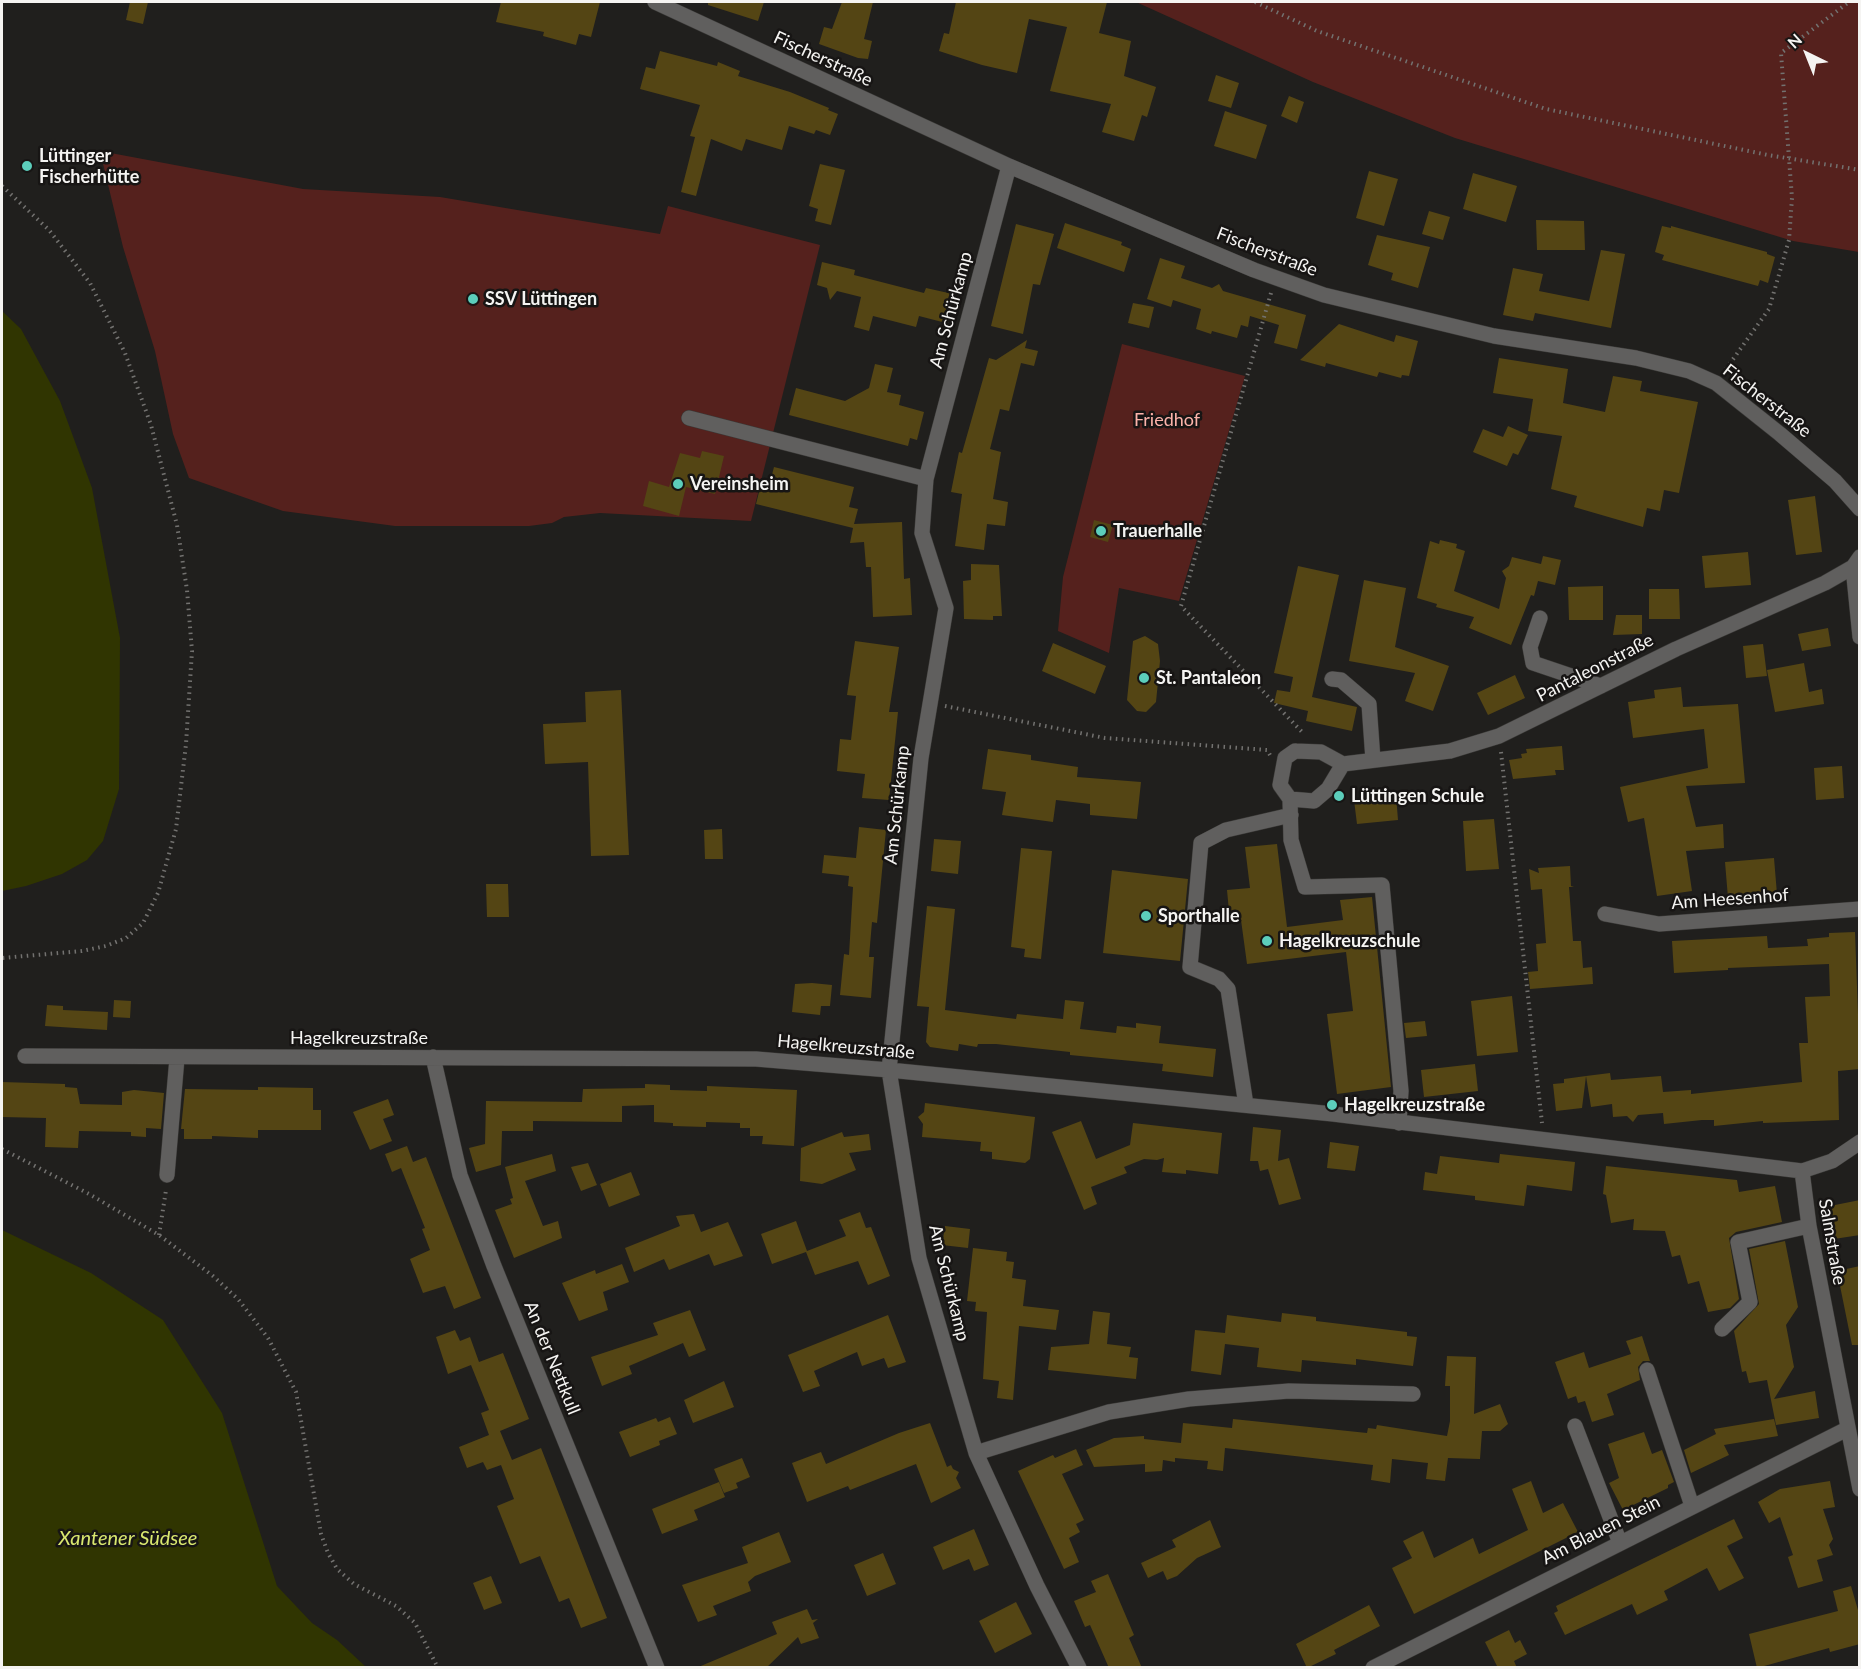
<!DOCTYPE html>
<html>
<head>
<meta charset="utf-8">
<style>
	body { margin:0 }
	#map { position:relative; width:1861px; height:1669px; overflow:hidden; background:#201f1d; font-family:Lato,sans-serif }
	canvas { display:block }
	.frame { position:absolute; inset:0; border:3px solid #f5f4f2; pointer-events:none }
	.north { position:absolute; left:1777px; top:24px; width:60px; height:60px; -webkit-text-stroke:4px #171514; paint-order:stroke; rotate:317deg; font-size:16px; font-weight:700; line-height:24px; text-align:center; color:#f5f4f2 }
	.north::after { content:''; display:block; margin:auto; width:21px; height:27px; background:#f5f4f2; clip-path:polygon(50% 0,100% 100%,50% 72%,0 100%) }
</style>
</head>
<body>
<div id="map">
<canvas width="1861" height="1669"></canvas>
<div class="frame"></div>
<div class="north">N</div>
</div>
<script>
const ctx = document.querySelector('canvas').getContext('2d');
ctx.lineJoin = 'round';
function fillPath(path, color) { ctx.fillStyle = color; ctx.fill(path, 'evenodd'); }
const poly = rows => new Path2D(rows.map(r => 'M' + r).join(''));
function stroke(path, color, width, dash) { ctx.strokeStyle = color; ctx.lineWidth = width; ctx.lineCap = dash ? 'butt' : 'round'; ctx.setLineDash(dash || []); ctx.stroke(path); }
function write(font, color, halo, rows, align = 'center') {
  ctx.font = font + ' Lato,sans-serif'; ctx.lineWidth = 5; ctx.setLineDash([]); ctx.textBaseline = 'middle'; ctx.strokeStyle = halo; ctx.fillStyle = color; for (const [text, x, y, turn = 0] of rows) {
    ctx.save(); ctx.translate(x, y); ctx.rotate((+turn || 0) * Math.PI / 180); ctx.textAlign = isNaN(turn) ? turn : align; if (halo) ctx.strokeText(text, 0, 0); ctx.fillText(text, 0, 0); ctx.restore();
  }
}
const green = poly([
	[1136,2,1859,2,1859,252,1793,241,1455,138,1313,82],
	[100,151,303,189,440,197,660,234,668,206,820,245,751,521,600,513,564,517,552,523,529,526,395,526,283,511,189,478,173,434,155,351,123,247],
	[1122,344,1245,376,1179,601,1119,588,1109,653,1058,631,1063,577]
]);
const water = poly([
	[2,311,21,329,60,401,92,488,120,638,119,789,103,841,87,860,62,874,26,886,2,891],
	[2,1230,91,1273,163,1320,222,1413,277,1586,312,1623,337,1640,366,1667,2,1667]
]);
const building = poly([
	[130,2,148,2,143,24,126,20],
	[501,2,600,2,591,37,579,34,576,45,543,36,544,32,496,22],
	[708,2,764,2,758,21,708,5],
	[842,2,873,2,864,39,872,41,868,59,858,58,819,44,824,27,832,29],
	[956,2,1107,2,1099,33,1131,41,1124,76,1156,87,1147,117,1142,115,1134,141,1102,132,1111,104,1050,91,1067,27,1029,19,1017,73,982,65,939,51,944,33,949,34],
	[660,51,717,66,718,62,740,71,738,76,790,92,829,108,828,110,838,114,830,135,816,130,814,134,789,126,782,150,746,139,742,151,711,139,696,196,681,192,695,137,690,136,700,105,640,89,646,67,655,69],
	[1216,75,1239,83,1231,108,1208,101],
	[1289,96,1304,102,1297,123,1281,116],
	[1225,111,1267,125,1256,159,1214,146],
	[820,164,845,170,831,225,815,221,818,209,809,206],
	[1369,171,1398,179,1384,226,1356,218],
	[1473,173,1517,186,1506,222,1463,209],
	[1429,211,1450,217,1443,240,1422,234],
	[1536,220,1584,221,1585,250,1537,250],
	[1065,223,1122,242,1121,245,1131,249,1124,272,1057,248],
	[1016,224,1054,234,1040,285,1033,284,1023,334,991,326],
	[1662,226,1671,228,1671,226,1767,252,1767,254,1775,257,1768,283,1760,280,1758,286,1662,260,1664,255,1655,252],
	[1377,235,1430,247,1418,288,1391,280,1393,273,1368,265],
	[1601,250,1625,254,1611,328,1535,313,1533,321,1503,315,1513,268,1543,274,1539,291,1589,301],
	[1160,258,1185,266,1181,278,1212,288,1219,284,1223,291,1306,315,1297,349,1274,343,1279,325,1250,316,1248,327,1241,325,1237,338,1212,331,1211,334,1196,329,1201,309,1173,300,1171,307,1147,299],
	[822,262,855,270,854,275,924,293,926,288,953,294,946,323,919,316,916,327,873,316,869,331,854,327,861,297,837,291,830,300,827,288,817,285],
	[1133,303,1154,307,1149,328,1128,323],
	[1339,324,1394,342,1396,335,1418,341,1409,376,1402,375,1401,378,1379,372,1377,377,1326,363,1325,367,1300,360],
	[1027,340,1025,348,1038,351,1034,366,1021,363,1009,411,1000,409,990,449,1001,452,993,499,1008,502,1005,526,987,524,984,550,955,546,962,494,951,492,959,452,962,453,989,358,996,360],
	[1499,358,1568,369,1563,403,1605,412,1613,376,1642,381,1640,391,1698,402,1679,493,1664,490,1660,511,1647,508,1643,527,1574,507,1577,496,1551,489,1562,436,1528,431,1533,399,1493,393],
	[875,364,893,368,887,392,901,395,899,405,924,412,917,440,910,438,908,446,789,415,796,388,845,401,869,388],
	[1508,426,1528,435,1518,455,1513,453,1507,466,1473,452,1483,429,1503,437],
	[702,451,724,456,715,494,686,487,679,516,643,506,649,481,669,487,680,453,700,458],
	[774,467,854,487,849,507,858,509,854,524,902,522,904,579,910,578,912,615,873,617,871,567,866,567,864,542,850,543,853,528,756,504,761,484,769,486],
	[1815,496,1822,552,1796,555,1788,500],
	[1094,520,1113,525,1108,542,1090,537],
	[1440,540,1457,544,1456,548,1465,551,1454,591,1499,609,1506,578,1502,571,1509,566,1512,557,1541,564,1543,556,1561,560,1555,585,1538,581,1534,596,1531,595,1511,645,1469,628,1474,617,1436,607,1437,604,1417,598,1430,541,1439,544],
	[1748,552,1751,585,1705,588,1702,556],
	[971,564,999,565,1002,616,993,616,993,620,964,619,963,581,971,580],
	[1298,566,1339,575,1312,697,1357,707,1352,731,1306,721,1308,711,1274,703,1277,690,1290,692,1293,677,1274,673],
	[1364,580,1406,588,1395,647,1449,666,1433,711,1405,701,1415,673,1349,661],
	[1603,586,1603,620,1569,620,1568,587],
	[1649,589,1679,589,1680,619,1649,619],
	[1616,615,1642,615,1642,634,1613,635],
	[1828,628,1831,646,1802,651,1798,634],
	[1145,636,1158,644,1160,661,1156,702,1146,712,1137,711,1127,700,1133,641],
	[855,641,899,647,889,712,898,712,889,800,862,798,865,774,837,771,840,739,851,740,856,696,847,695],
	[1053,643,1106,666,1095,694,1042,671],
	[1763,644,1767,676,1746,678,1743,646],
	[1804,663,1809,692,1822,689,1824,704,1775,712,1767,670],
	[1515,675,1525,698,1488,715,1477,693],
	[1681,687,1683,707,1738,704,1745,783,1686,786,1696,827,1723,824,1724,848,1686,851,1692,891,1657,896,1644,818,1628,822,1620,787,1708,768,1704,729,1633,738,1628,702,1655,698,1654,690],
	[621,690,629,855,591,856,588,762,545,764,543,724,586,722,585,692],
	[1562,746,1564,770,1555,770,1556,775,1513,779,1509,760,1522,758,1521,754,1527,753,1526,749],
	[988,749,1031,755,1031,760,1078,767,1077,777,1141,782,1137,819,1090,815,1090,804,1056,800,1053,822,1002,815,1006,792,982,789],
	[1842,766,1844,798,1816,800,1814,768],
	[1396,795,1398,820,1357,824,1354,800],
	[1494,819,1499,869,1466,871,1463,821],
	[859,827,886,830,877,923,872,922,869,957,874,957,871,998,840,995,844,954,849,955,853,887,848,886,849,876,822,873,824,855,856,858],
	[722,829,723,859,705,859,704,830],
	[934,839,961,841,958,874,931,871],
	[1277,844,1287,927,1343,920,1340,900,1372,897,1391,1087,1337,1094,1327,1014,1353,1011,1346,952,1247,964,1241,920,1230,922,1227,890,1250,888,1245,847],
	[1021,848,1052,851,1041,959,1024,957,1025,949,1011,947],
	[1774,858,1777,894,1728,898,1725,862],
	[1570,866,1571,886,1574,887,1569,887,1573,941,1581,941,1583,968,1592,967,1593,984,1530,989,1528,972,1538,971,1536,944,1546,943,1542,889,1531,890,1529,869,1539,873,1538,868],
	[1112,870,1188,879,1180,961,1103,953],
	[486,884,508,884,509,917,487,917],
	[927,906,955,909,945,1010,1016,1019,1017,1014,1063,1019,1065,1000,1084,1002,1080,1029,1116,1033,1117,1026,1136,1028,1136,1023,1161,1026,1159,1043,1216,1049,1213,1077,1162,1071,1163,1064,1070,1055,1070,1052,996,1044,978,1044,977,1047,959,1044,958,1051,930,1047,926,1042,929,1007,917,1006],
	[1855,932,1860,1069,1838,1071,1839,1120,1763,1123,1763,1121,1714,1126,1714,1120,1702,1120,1664,1124,1663,1113,1638,1115,1633,1122,1627,1116,1613,1117,1612,1104,1591,1107,1586,1076,1610,1073,1611,1080,1661,1076,1663,1092,1691,1090,1691,1094,1802,1082,1799,1043,1808,1043,1805,997,1830,996,1829,964,1728,968,1728,970,1674,973,1672,941,1767,936,1768,948,1808,946,1807,939,1829,937,1829,933],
	[812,983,832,985,830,1006,821,1006,820,1015,792,1012,795,984],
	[1512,996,1518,1052,1477,1056,1471,1001],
	[114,1000,131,1001,130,1018,113,1017],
	[47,1005,63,1006,63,1010,108,1012,107,1030,45,1026],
	[1425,1021,1427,1036,1406,1038,1404,1023],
	[1475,1064,1478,1091,1424,1097,1421,1070],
	[1586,1076,1582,1108,1556,1111,1553,1084,1564,1083,1564,1079],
	[2,1082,65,1084,65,1087,77,1088,80,1104,122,1105,122,1092,134,1090,164,1093,161,1129,146,1128,146,1137,131,1136,131,1132,79,1131,78,1148,45,1147,46,1118,2,1117],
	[645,1084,670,1085,670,1090,707,1091,707,1086,797,1090,794,1146,762,1144,763,1136,750,1136,750,1128,740,1128,740,1123,706,1122,706,1127,673,1126,673,1123,654,1122,654,1105,622,1106,622,1122,533,1121,533,1131,502,1131,501,1165,476,1172,469,1148,485,1144,486,1101,582,1102,583,1089,645,1088],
	[258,1087,313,1088,313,1110,321,1110,321,1130,258,1130,258,1138,212,1136,212,1139,184,1139,184,1129,181,1129,185,1089,258,1090],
	[388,1099,394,1115,383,1119,392,1141,370,1150,353,1112],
	[925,1103,1035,1117,1030,1159,1025,1163,992,1159,992,1152,980,1151,981,1142,922,1137,923,1124,918,1117,924,1112],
	[1081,1121,1096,1159,1130,1145,1133,1123,1222,1133,1218,1174,1186,1170,1186,1174,1162,1172,1164,1158,1157,1160,1144,1159,1124,1167,1127,1173,1091,1187,1097,1204,1084,1210,1052,1132],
	[1253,1127,1281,1130,1278,1161,1289,1158,1301,1199,1279,1205,1268,1169,1260,1171,1258,1161,1250,1161],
	[842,1132,844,1137,869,1134,871,1150,849,1153,856,1170,822,1184,800,1181,801,1148],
	[1330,1142,1359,1146,1355,1171,1327,1168],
	[407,1146,413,1162,426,1157,481,1298,454,1309,445,1286,423,1293,410,1259,430,1250,422,1229,425,1228,401,1168,392,1172,385,1154],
	[552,1154,556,1171,525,1181,543,1226,558,1221,562,1238,514,1258,495,1210,512,1204,510,1199,513,1198,505,1167],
	[1500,1154,1575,1162,1572,1191,1527,1185,1524,1206,1475,1200,1475,1196,1423,1190,1425,1172,1437,1174,1440,1156,1499,1163],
	[588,1163,597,1185,581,1191,571,1167],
	[1606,1166,1737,1180,1739,1192,1775,1186,1782,1222,1736,1232,1729,1238,1739,1299,1730,1308,1708,1312,1699,1281,1688,1284,1680,1255,1672,1257,1665,1231,1633,1230,1634,1219,1611,1223,1606,1195,1603,1194],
	[631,1172,640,1195,609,1207,600,1184],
	[1860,1200,1860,1235,1834,1239,1833,1235,1825,1236,1820,1208],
	[860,1212,866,1228,871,1227,890,1276,868,1285,858,1261,815,1275,806,1252,772,1264,761,1234,796,1221,807,1251,846,1236,839,1220],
	[694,1214,701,1232,728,1222,743,1256,714,1266,709,1254,669,1270,664,1259,634,1272,625,1248,680,1226,676,1216],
	[945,1226,970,1229,968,1248,942,1245],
	[1785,1241,1798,1307,1786,1325,1794,1367,1774,1399,1815,1391,1819,1418,1776,1425,1767,1380,1749,1383,1746,1371,1742,1372,1734,1331,1759,1304,1749,1249],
	[973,1248,1007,1252,1006,1261,1014,1262,1012,1278,1026,1280,1023,1306,1059,1310,1056,1330,1019,1326,1013,1400,997,1398,999,1381,983,1379,987,1312,975,1311,976,1302,967,1301],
	[622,1264,629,1282,603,1292,608,1310,579,1321,562,1283,595,1270,596,1274],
	[1860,1266,1860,1345,1852,1345,1837,1271],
	[690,1310,706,1350,689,1357,683,1343,629,1366,632,1374,602,1386,591,1357,658,1335,653,1323],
	[1093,1311,1110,1313,1107,1344,1131,1347,1129,1357,1138,1358,1136,1379,1048,1370,1051,1347,1089,1344],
	[1282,1313,1316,1317,1316,1321,1407,1332,1407,1336,1417,1337,1413,1366,1356,1359,1356,1365,1302,1360,1301,1372,1257,1367,1259,1348,1225,1344,1221,1375,1191,1371,1195,1330,1225,1333,1227,1315,1281,1322],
	[888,1315,906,1362,888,1368,884,1358,862,1366,857,1352,814,1371,820,1386,803,1392,788,1355],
	[455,1330,460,1341,470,1337,479,1362,503,1353,529,1419,500,1431,512,1460,541,1448,607,1618,581,1628,569,1598,559,1602,540,1556,520,1564,497,1506,514,1499,501,1465,487,1470,483,1462,467,1468,459,1447,489,1435,481,1413,489,1410,471,1365,448,1374,436,1337],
	[1642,1336,1650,1361,1643,1361,1638,1367,1640,1380,1607,1394,1614,1415,1592,1422,1585,1401,1578,1403,1576,1396,1568,1399,1555,1362,1584,1352,1589,1368,1631,1354,1626,1341],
	[1447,1356,1476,1357,1474,1414,1500,1404,1508,1424,1500,1431,1482,1431,1480,1459,1448,1458,1445,1481,1426,1479,1428,1463,1392,1459,1390,1483,1371,1480,1373,1465,1225,1448,1223,1471,1207,1469,1208,1461,1175,1458,1175,1462,1163,1460,1162,1471,1145,1472,1145,1464,1094,1467,1086,1450,1114,1438,1144,1436,1144,1439,1181,1443,1183,1423,1232,1428,1233,1419,1367,1433,1368,1428,1376,1429,1377,1425,1447,1436,1450,1421,1450,1386,1445,1386],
	[724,1381,734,1407,693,1423,684,1400],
	[670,1417,677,1434,659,1441,660,1445,630,1457,619,1432,656,1418,658,1422],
	[1774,1419,1778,1436,1724,1445,1729,1455,1691,1473,1684,1450,1716,1434,1714,1429],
	[930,1423,947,1467,951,1465,953,1469,959,1472,956,1478,961,1488,931,1503,916,1464,850,1490,848,1486,807,1502,792,1463,821,1452,826,1464,899,1433],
	[1644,1432,1652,1454,1662,1450,1674,1482,1668,1485,1668,1488,1623,1510,1609,1483,1619,1478,1608,1444],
	[1076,1449,1083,1465,1062,1474,1084,1520,1076,1524,1080,1532,1069,1538,1079,1562,1064,1569,1018,1471,1053,1455,1055,1458],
	[742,1458,750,1477,736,1483,738,1488,724,1493,714,1469],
	[1531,1481,1543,1513,1563,1503,1578,1532,1414,1614,1392,1568,1412,1558,1403,1541,1423,1531,1434,1558,1473,1538,1479,1554,1528,1530,1512,1489],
	[1830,1481,1835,1507,1823,1509,1833,1539,1829,1545,1833,1555,1817,1560,1823,1581,1798,1588,1788,1557,1793,1555,1780,1517,1769,1523,1758,1502,1780,1489],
	[719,1482,725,1497,694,1510,698,1520,662,1534,652,1509],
	[1734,1519,1743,1538,1727,1546,1744,1578,1719,1591,1707,1568,1664,1591,1668,1600,1637,1615,1632,1604,1565,1635,1554,1613,1558,1611,1556,1606],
	[1210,1520,1221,1547,1197,1558,1177,1576,1167,1580,1163,1571,1148,1578,1141,1563,1176,1547,1172,1540],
	[974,1529,989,1565,974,1571,969,1559,943,1570,933,1547],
	[779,1532,791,1562,755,1576,748,1582,751,1591,713,1606,717,1615,698,1622,682,1585,748,1563,742,1547],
	[883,1553,896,1584,867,1596,854,1565],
	[1108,1574,1134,1635,1129,1638,1142,1668,1109,1668,1090,1625,1085,1627,1074,1601,1096,1592,1091,1581],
	[491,1576,502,1603,484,1610,473,1583],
	[1851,1586,1860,1617,1860,1644,1830,1652,1829,1648,1757,1668,1749,1634,1838,1611,1833,1591],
	[1016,1602,1032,1634,995,1653,979,1621],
	[1369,1605,1380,1626,1334,1650,1336,1654,1307,1668,1296,1644],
	[807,1609,812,1620,818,1619,813,1623,819,1638,801,1644,798,1637,766,1668,696,1668,777,1634,772,1622],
	[1509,1630,1515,1643,1520,1640,1527,1654,1514,1661,1517,1668,1498,1668,1485,1642]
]);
const path = poly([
	[1255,2,1317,31,1546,109,1768,155,1860,170],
	[2,186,49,230,90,283,125,353,151,425,177,525,187,590,192,651,186,744,176,829,158,893,143,923,126,938,106,946,82,951,2,958],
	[1271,293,1181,606,1304,734],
	[1726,369,1769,309,1789,240,1792,198,1781,53,1849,2],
	[945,706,1105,738,1267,750,1270,755],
	[1501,752,1542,1123],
	[2,1149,89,1194,159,1235,213,1276,238,1299,268,1338,296,1392,321,1534,328,1553,337,1569,354,1584,396,1606,415,1623,438,1668],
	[159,1235,166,1190]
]);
const minor = poly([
	[655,2,1009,166,1254,270,1324,295,1494,336,1636,358,1689,371,1716,383,1780,434,1835,481,1860,509],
	[1009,166,926,479,922,533,946,608,921,758,889,1070,919,1258,976,1453,1037,1586,1079,1668],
	[689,418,926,479],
	[1860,557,1853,567,1860,637],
	[1540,618,1530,647,1533,663,1601,686],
	[1332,679,1341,680,1369,704,1373,760],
	[1295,751,1321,752,1343,764,1328,789,1314,801,1290,799,1280,785,1285,758,1295,751],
	[1343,764,1450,751,1499,736,1676,649,1825,583,1853,567],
	[1290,799,1291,840,1305,887,1382,885,1401,1091,1399,1123],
	[1605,914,1659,924,1860,909],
	[25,1056,756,1059,889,1070,1333,1114,1802,1171,1832,1161,1860,1142],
	[433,1057,460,1175,494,1266,657,1668],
	[1246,1105,1228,989,1219,979,1190,967,1201,843,1226,830,1291,815],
	[1802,1171,1809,1226,1860,1489],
	[167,1175,177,1058],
	[1722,1329,1750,1302,1738,1242,1809,1226],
	[1647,1370,1692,1506],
	[1575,1426,1620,1543],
	[976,1453,1109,1412,1189,1399,1289,1391,1413,1394],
	[1373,1668,1847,1429]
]);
const markers = [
	[27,166,6,"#5ccebb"],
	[473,299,6,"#5ccebb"],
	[678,484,6,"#5ccebb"],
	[1101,531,6,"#5ccebb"],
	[1144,678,6,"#5ccebb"],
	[1339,796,6,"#5ccebb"],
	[1146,916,6,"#5ccebb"],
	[1267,941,6,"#5ccebb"],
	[1332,1105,6,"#5ccebb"]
];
const streetNames = [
	["Fischerstraße",823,59,25],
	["Fischerstraße",1267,252,21],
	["Am Schürkamp",951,310,-75],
	["Fischerstraße",1767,401,38],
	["Pantaleonstraße",1595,668,-27],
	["Am Schürkamp",897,805,-84],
	["Am Heesenhof",1730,899,-4],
	["Hagelkreuzstraße",359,1038],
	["Hagelkreuzstraße",846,1047,5],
	["Salmstraße",1832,1242,80],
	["Am Schürkamp",949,1283,76],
	["An der Nettkull",552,1358,68],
	["Am Blauen Stein",1601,1530,-27]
];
const poiNames = [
	["Lüttinger",39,156],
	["Fischerhütte",39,177],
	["SSV Lüttingen",485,299],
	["Vereinsheim",690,484],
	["Trauerhalle",1113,531],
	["St. Pantaleon",1156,678],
	["Lüttingen Schule",1351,796],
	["Sporthalle",1158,916],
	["Hagelkreuzschule",1279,941],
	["Hagelkreuzstraße",1344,1105]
];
const parkNames = [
	["Friedhof",1167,420]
];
const waterNames = [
	["Xantener Südsee",128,1539]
];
fillPath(green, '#55211d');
fillPath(water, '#303501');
fillPath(building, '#544514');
stroke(minor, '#3a3937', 16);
stroke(path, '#737270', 4, [1.5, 4.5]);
stroke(minor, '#605f5e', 15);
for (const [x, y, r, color] of markers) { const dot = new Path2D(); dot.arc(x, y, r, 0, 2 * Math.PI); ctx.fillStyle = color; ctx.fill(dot); stroke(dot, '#171514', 2); }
write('18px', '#f5f4f2', '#171514', streetNames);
write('bold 18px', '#f5f4f2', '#171514', poiNames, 'left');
write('18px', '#fdb3aa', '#171514', parkNames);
write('italic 20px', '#dae86f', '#171514', waterNames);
</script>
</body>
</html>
